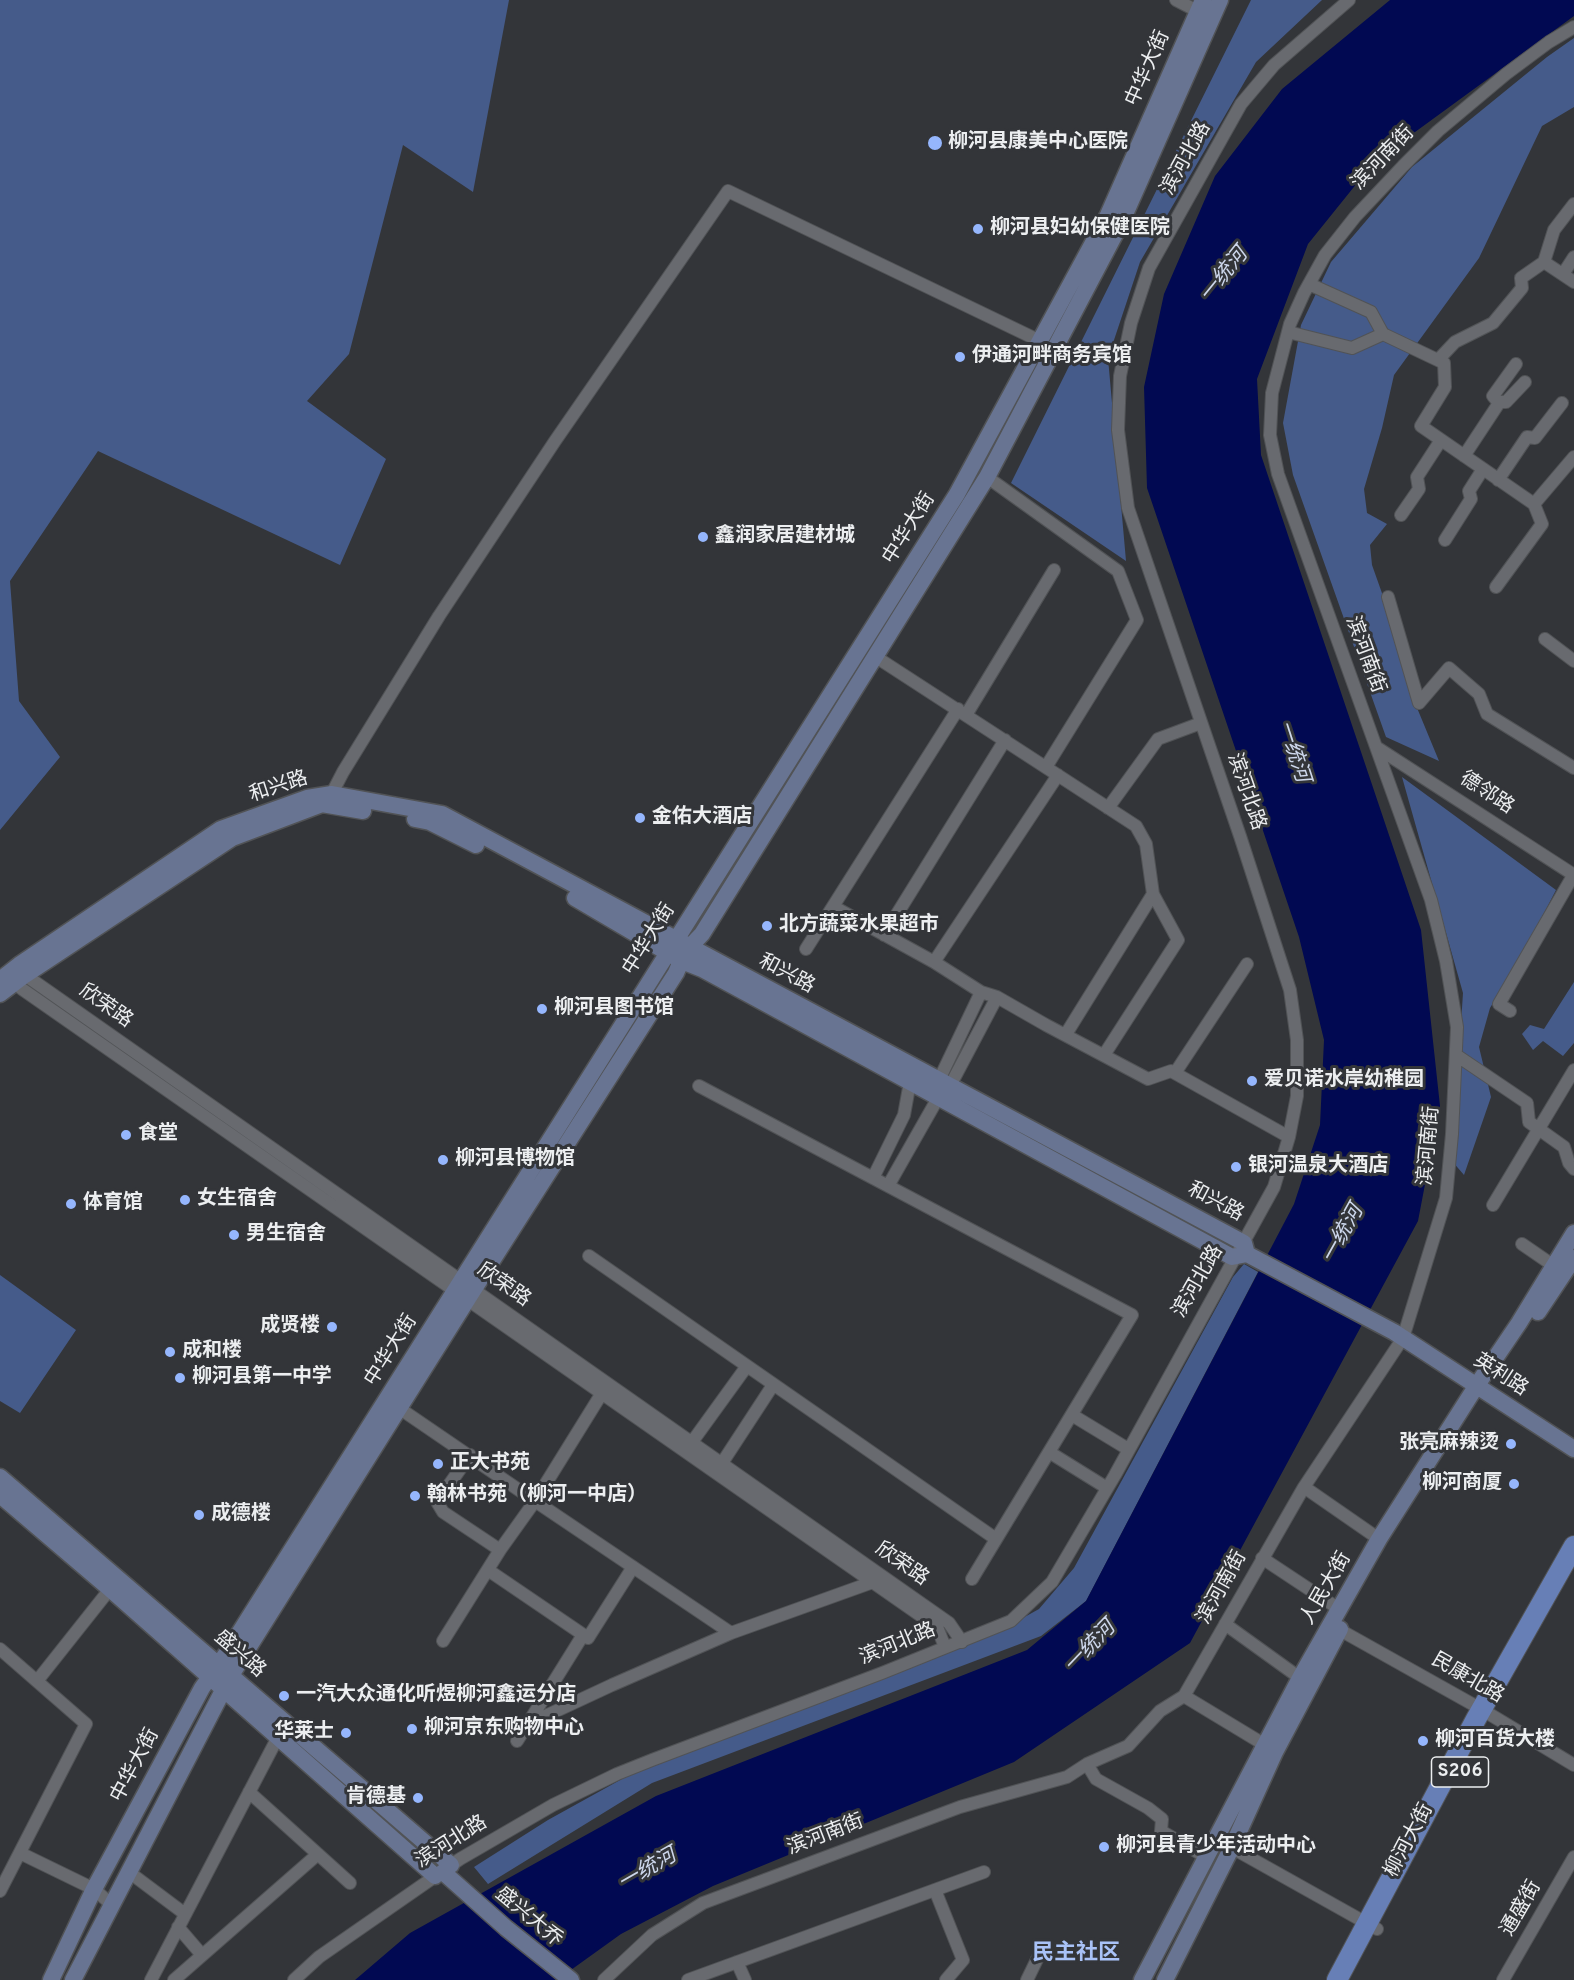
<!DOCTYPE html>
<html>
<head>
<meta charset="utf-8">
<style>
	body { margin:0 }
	canvas { display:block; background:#333539 }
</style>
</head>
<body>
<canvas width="1574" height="1980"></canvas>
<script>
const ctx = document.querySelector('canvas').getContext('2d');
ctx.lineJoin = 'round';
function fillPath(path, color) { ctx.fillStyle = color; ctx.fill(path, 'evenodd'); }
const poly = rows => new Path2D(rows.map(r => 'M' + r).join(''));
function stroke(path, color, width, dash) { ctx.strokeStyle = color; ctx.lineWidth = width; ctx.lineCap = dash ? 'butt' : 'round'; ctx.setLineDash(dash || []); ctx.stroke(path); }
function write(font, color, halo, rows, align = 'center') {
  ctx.font = font + ' Overpass,"Noto Sans SC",sans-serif'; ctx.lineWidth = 6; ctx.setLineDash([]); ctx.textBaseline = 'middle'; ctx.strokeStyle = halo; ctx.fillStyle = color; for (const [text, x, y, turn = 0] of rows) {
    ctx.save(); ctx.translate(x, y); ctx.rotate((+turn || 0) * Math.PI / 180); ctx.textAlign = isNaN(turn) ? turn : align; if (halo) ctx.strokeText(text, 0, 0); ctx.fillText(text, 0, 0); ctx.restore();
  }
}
const green = poly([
	[0,0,509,0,473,192,403,145,349,354,307,401,386,459,340,565,98,451,10,581,19,701,60,757,0,830],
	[1251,0,1322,0,1256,62,1140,262,1108,358,1126,561,1011,483],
	[1574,38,1574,107,1542,126,1479,258,1394,375,1382,428,1364,489,1367,513,1387,524,1370,545,1372,565,1400,644,1415,703,1439,761,1386,737,1293,475,1283,423,1301,325,1331,262,1412,167,1547,57],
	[1402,777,1556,890,1529,942,1490,1008,1479,1047,1491,1097,1464,1175,1452,1161,1463,993],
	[1574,982,1574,1043,1563,1056,1543,1041,1533,1050,1522,1034,1530,1025,1544,1029],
	[1244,1264,1258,1272,1086,1601,1041,1636,652,1783,488,1884,474,1867,548,1820,631,1774,1003,1629,1039,1609,1074,1568,1233,1277],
	[0,1275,76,1330,20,1413,0,1401]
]);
const water = poly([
	[1390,0,1574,0,1574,16,1374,162,1308,244,1257,379,1261,455,1421,930,1440,1106,1418,1221,1190,1643,1014,1762,713,1886,621,1934,557,1980,355,1980,410,1933,656,1796,1027,1650,1086,1601,1294,1204,1320,1125,1324,1040,1299,937,1147,488,1144,387,1164,294,1215,176,1282,89]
]);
const street = poly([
	[1176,0,1205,15],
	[1544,262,1574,282],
	[1563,274,1574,257],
	[1309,284,1371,312,1383,334,1444,363,1445,387,1421,426,1534,504],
	[1288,332,1352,348,1383,334],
	[1438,360,1455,342,1493,323,1522,288,1521,278,1544,262,1554,230,1574,204],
	[1499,402,1506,402,1525,382],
	[1464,456,1499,403,1493,396,1516,364],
	[987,477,1118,571,1137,620,1046,767],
	[1498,480,1527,437,1535,438,1562,403],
	[1401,515,1419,489,1417,477,1441,440],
	[1445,540,1471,499,1469,491,1483,469],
	[1496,587,1542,524,1534,504,1574,457],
	[1388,597,1419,703,1449,668,1479,694,1487,714,1574,768],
	[1545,639,1574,661],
	[876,657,1136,826,1146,844,1153,894,1178,940,1104,1055],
	[966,715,1054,570],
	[1376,747,1574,875],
	[329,799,343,772,439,616,555,441,728,191,1040,341],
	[1108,808,1158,739,1201,723],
	[834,907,934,962,981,992,997,997,1046,1025,1148,1079,1171,1071,1289,1137],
	[884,935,1005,740],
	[806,949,958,709],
	[934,962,1058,775],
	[21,968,25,975,949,1623,962,1642],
	[10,977,14,983,22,989,937,1627,945,1647],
	[1510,1011,1499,1004,1574,874],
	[1066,1034,1153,894],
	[1459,1057,1527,1103,1529,1122,1564,1147,1569,1163,1574,1169],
	[1175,1073,1247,964],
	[939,1080,981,992],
	[699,1086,1132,1315,972,1579],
	[950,1086,997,997],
	[873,1178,904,1115,910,1082],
	[888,1186,938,1098],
	[1493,1205,1574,1070],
	[1522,1244,1554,1266],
	[589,1256,996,1539],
	[602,1393,535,1501,731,1633],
	[399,1408,535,1501,500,1550,443,1641],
	[1072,1415,1128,1449],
	[692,1442,747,1366],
	[1049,1452,1107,1488],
	[470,1455,437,1502,443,1512,500,1550],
	[722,1463,773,1385],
	[1304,1487,1379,1539],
	[1262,1558,1339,1609],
	[488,1570,588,1638,633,1567],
	[1225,1624,1300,1678],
	[1340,1630,1481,1709,1574,1765],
	[0,1649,86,1724,0,1891],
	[37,1681,110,1589],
	[1184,1696,1265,1745],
	[524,1726,612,1685,731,1633,873,1582],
	[517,1741,583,1635],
	[1087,1764,1096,1779,1148,1808,1162,1819,1161,1831,1206,1857],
	[249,1792,350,1883],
	[1227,1845,1377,1929],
	[20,1853,94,1889,112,1905],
	[129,1872,185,1914],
	[935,1890,963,1960,946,1980],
	[178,1927,202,1955],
	[737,1962,745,1980],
	[151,1980,278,1737],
	[174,1980,318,1854],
	[294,1980,319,1957,460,1859,553,1805,617,1774,652,1760,882,1673,1011,1621,1052,1582,1115,1475,1274,1187,1289,1137,1297,1096,1297,1040,1290,990,1240,836,1128,508,1118,430,1120,376,1131,323,1149,268,1241,104,1274,65,1349,0],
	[604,1980,652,1935,703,1903,960,1807,1067,1777,1087,1764,1128,1746,1160,1711,1184,1696,1304,1487,1403,1338,1446,1198,1452,1134,1457,1027,1446,961,1431,900,1278,474,1270,435,1272,393,1290,324,1304,293,1325,255,1355,217,1403,166,1438,131,1506,74,1549,42,1574,27],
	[688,1980,984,1872],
	[1027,1980,1043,1947],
	[1503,1980,1574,1857]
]);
const secondary = poly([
	[415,819,430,822,476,845],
	[575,898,682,961,702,969,1232,1257,1247,1254],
	[0,980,19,965,221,829,307,798,332,794,442,814,1244,1243,1247,1254],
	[0,994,25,975,232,838,322,804,363,811],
	[1247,1254,1394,1332,1574,1449],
	[1538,1312,1574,1258],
	[0,1477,451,1865],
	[0,1495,110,1589,435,1876],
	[443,1872,506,1928,571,1980],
	[51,1980,94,1889,202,1688,226,1654,957,494,1108,215,1203,0],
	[73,1980,230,1677,474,1289,676,973,685,952,702,934,987,477,1122,221,1220,0],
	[1142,1980,1300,1678,1379,1539,1477,1385,1519,1323,1574,1233],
	[1165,1980,1232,1847,1275,1752,1340,1629]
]);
const primary = poly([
	[1337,1980,1476,1719,1574,1546]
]);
const markers = [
	[935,143,8,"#95b6fd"],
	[978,229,6,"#95b6fd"],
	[960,357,6,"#95b6fd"],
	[703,537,6,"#95b6fd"],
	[640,818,6,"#95b6fd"],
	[767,926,6,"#95b6fd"],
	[542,1009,6,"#95b6fd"],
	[1252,1081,6,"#95b6fd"],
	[126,1135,6,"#95b6fd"],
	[443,1160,6,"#95b6fd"],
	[1236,1167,6,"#95b6fd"],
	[185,1200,6,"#95b6fd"],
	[71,1204,6,"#95b6fd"],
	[234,1235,6,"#95b6fd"],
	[332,1327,6,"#95b6fd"],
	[170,1352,6,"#95b6fd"],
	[180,1378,6,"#95b6fd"],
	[1511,1444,6,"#95b6fd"],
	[438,1464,6,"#95b6fd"],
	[1514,1484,6,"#95b6fd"],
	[415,1496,6,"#95b6fd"],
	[199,1515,6,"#95b6fd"],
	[284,1696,6,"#95b6fd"],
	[412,1729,6,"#95b6fd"],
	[346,1733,6,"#95b6fd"],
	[1423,1741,6,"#95b6fd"],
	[418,1798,6,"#95b6fd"],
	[1104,1847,6,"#95b6fd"]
];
const shields = [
	[1460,1772,57]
];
const shieldNames = [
	["S206",1460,1772]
];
const streetNames = [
	["中华大街",1149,69,-66],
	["滨河北路",1187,159,-61],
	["滨河南街",1384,159,-46],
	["中华大街",910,529,-58],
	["滨河南街",1364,655,70],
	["和兴路",279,788,-18],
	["滨河北路",1245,792,71],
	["德邻路",1486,794,33],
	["中华大街",650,940,-58],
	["和兴路",786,975,28],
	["欣荣路",105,1007,35],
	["滨河南街",1430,1146,-85],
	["和兴路",1215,1203,28],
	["滨河北路",1199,1282,-60],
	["欣荣路",503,1286,35],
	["中华大街",392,1351,-58],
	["英利路",1500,1376,33],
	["欣荣路",901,1565,35],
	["滨河南街",1223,1588,-61],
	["人民大街",1327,1589,-60],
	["滨河北路",898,1645,-22],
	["盛兴路",239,1655,41],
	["民康北路",1467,1679,30],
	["中华大街",136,1766,-62],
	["滨河南街",826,1836,-21],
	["柳河大街",1410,1841,-62],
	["滨河北路",452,1843,-32],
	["通盛街",1522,1909,-60],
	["盛兴大乔",528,1918,40]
];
const poiNames = [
	["柳河县康美中心医院",948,143],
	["柳河县妇幼保健医院",990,229],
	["伊通河畔商务宾馆",972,357],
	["鑫润家居建材城",715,537],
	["金佑大酒店",652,818],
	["北方蔬菜水果超市",779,926],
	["柳河县图书馆",554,1009],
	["爱贝诺水岸幼稚园",1264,1081],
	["食堂",138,1135],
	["柳河县博物馆",455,1160],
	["银河温泉大酒店",1248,1167],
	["女生宿舍",197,1200],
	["体育馆",83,1204],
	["男生宿舍",246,1235],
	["成贤楼",320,1327,"right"],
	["成和楼",182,1352],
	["柳河县第一中学",192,1378],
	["张亮麻辣烫",1499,1444,"right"],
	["正大书苑",450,1464],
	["柳河商厦",1502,1484,"right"],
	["翰林书苑（柳河一中店）",427,1496],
	["成德楼",211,1515],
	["一汽大众通化听煜柳河鑫运分店",296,1696],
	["柳河京东购物中心",424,1729],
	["华莱士",334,1733,"right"],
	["柳河百货大楼",1435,1741],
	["肯德基",406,1798,"right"],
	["柳河县青少年活动中心",1116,1847]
];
const waterNames = [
	["一统河",1225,276,-51],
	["一统河",1292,752,72],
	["一统河",1344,1235,-61],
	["一统河",1091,1648,-46],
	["一统河",648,1871,-30]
];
const quarterNames = [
	["民主社区",1076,1955]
];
fillPath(green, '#455b8a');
fillPath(water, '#010952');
stroke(street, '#515356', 14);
stroke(secondary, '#515356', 19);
stroke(primary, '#515356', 22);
stroke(street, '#686a6f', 12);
stroke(secondary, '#687492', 16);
stroke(primary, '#677fb6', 20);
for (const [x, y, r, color] of markers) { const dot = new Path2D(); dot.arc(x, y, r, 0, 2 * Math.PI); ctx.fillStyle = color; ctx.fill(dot); stroke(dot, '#333539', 2); }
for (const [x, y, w] of shields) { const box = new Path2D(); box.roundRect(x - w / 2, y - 15, w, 30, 4.5); ctx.fillStyle = '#333539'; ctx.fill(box); stroke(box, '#eceef0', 1.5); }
write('bold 18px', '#eceef0', null, shieldNames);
write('20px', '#eceef0', '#333539', streetNames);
write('bold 20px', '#eceef0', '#333539', poiNames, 'left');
write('italic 21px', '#cdd7ec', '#333539', waterNames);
write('bold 22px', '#a9c2f7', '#333539', quarterNames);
</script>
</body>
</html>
